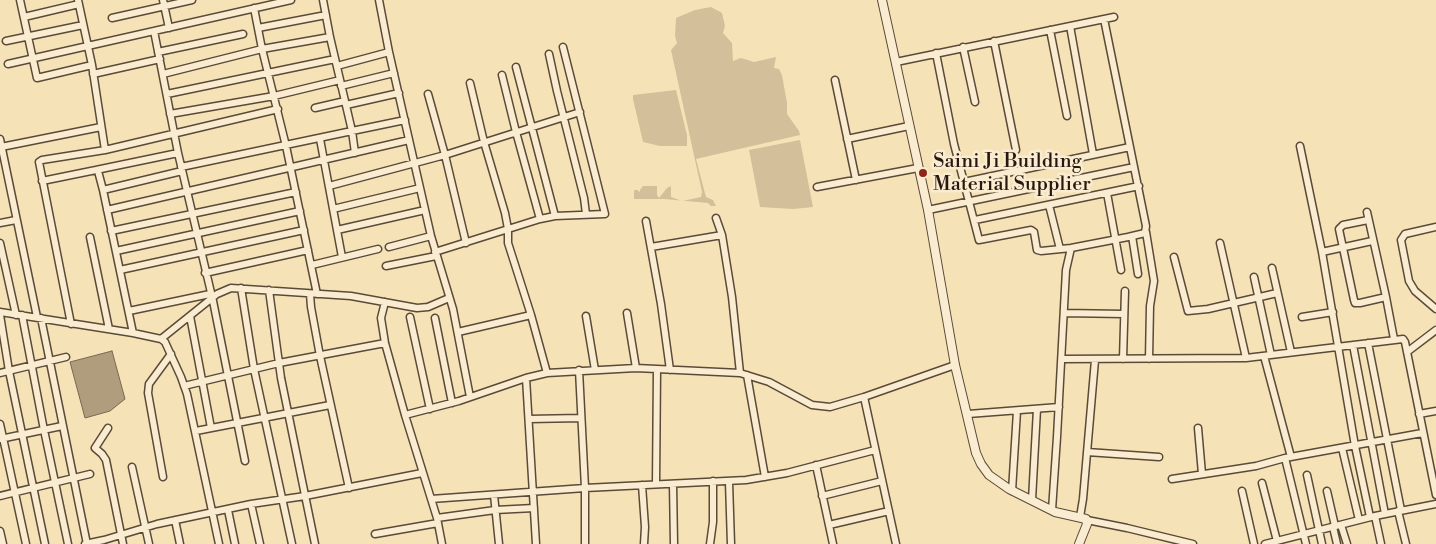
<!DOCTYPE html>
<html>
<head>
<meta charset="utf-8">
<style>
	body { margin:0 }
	canvas { display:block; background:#f6e2b7 }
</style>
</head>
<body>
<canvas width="1436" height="544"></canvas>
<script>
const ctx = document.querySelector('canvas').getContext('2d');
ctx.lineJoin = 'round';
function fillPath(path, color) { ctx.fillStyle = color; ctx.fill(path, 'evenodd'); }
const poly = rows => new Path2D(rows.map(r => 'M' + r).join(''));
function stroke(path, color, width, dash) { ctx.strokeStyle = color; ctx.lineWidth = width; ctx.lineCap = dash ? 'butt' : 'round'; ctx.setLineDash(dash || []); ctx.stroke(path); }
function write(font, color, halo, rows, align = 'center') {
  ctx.font = font + ' "Libre Bodoni",serif'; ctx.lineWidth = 5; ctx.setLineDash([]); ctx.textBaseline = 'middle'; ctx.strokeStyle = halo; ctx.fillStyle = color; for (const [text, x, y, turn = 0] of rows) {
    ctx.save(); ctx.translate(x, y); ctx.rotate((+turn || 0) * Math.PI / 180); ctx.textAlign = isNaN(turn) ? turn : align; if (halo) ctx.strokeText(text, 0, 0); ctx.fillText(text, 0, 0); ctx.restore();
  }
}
const green = poly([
	[711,7,722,13,725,26,723,33,732,43,733,61,741,58,754,62,776,57,774,68,779,69,782,75,787,103,787,114,799,131,800,135,696,159,706,197,713,200,716,206,711,206,708,203,664,199,634,199,634,190,637,190,640,192,640,190,643,186,657,186,657,195,659,198,667,188,671,186,671,197,682,201,701,197,702,192,671,50,677,43,675,36,676,18,695,10],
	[676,90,687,135,687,146,660,146,643,142,633,99,633,95],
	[800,140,813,207,793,209,760,207,749,150]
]);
const water = poly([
	[112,351,125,399,110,411,85,418,70,362,112,351]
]);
const minor = poly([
	[20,0,37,78,92,65],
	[78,0,92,65,105,150,278,109],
	[163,0,169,28],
	[379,0,389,52,431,236,453,309,470,397],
	[254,8,262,49,286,146,317,294],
	[24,17,79,4],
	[112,18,192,0],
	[1070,26,1093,154],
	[258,28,326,15],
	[1050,30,1067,116],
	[154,31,178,153,213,301,245,461],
	[6,41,83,25],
	[994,41,1016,150],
	[963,47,975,102],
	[158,52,243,34],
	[936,53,954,144,979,240,1031,230,1034,232,1037,250,1041,251,1071,248,1128,237,1145,233,1146,226,1104,19],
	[549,54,557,91,584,198,586,214],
	[896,62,1114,17],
	[8,64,291,0],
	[337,66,389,52],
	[516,67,555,216],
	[93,74,160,59],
	[163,74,262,49,330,37],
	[502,75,516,132,540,219],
	[835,80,856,180],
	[470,83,484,142,505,213,508,229,508,243,531,315,547,373],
	[341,86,394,73],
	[167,94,335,59],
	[428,94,445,155,466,243],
	[346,105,399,93],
	[315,108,345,101],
	[170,114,274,96,340,80],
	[0,139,37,317],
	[320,139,342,257],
	[847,139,909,126],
	[1300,146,1322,252,1355,446,1370,517],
	[1,147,101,127],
	[355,153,352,131,405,120],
	[181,167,352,131,330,37,323,0],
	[96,170,178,153],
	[42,181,96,170,98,171,103,190],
	[964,182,1130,147],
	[329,186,445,155,580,112],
	[817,187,918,168],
	[1107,193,1121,270],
	[1049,205,1060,249],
	[333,209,420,188],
	[107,210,409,140],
	[928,210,1134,167],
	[1367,212,1386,297,1394,339],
	[716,218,722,235,732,297,740,373],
	[975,220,1139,186],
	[1368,220,1343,225,1339,229,1354,300,1355,303,1360,303,1386,297],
	[646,221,661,304,670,370],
	[0,223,16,220],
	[1436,227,1405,234,1401,240,1409,281,1415,291,1436,309],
	[337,230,425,210],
	[111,231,296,192],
	[1146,232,1154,281,1150,306,1149,359],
	[1132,236,1138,274],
	[90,237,109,329],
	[0,243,16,315],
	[1220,243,1246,358],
	[389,247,431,236],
	[651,247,722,235],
	[116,251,300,211],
	[435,252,540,219,555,216,605,214,563,47],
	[1322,252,1372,241],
	[1174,257,1188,311,1208,309,1277,293],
	[312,265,378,249],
	[386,266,436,256],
	[1272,268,1291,352],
	[120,270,304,230],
	[205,273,308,250],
	[1254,277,1271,355],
	[241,288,254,369,292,544],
	[269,290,281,378,315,544],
	[310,294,311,307,320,356,349,488],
	[385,302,381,318,385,343,405,415,437,518,442,544],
	[129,311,210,294],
	[0,312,133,333,161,339,165,342,181,377,187,394,219,544],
	[627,313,636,368],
	[1064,313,1124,314],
	[0,315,9,371,45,544],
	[22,315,44,430,68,544],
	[190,316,211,428],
	[586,316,595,370],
	[410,317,430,409],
	[1302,317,1333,312],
	[41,318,87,544],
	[435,318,452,403],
	[71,324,39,162,42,160,105,150],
	[458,332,531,315],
	[133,333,103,190,182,171],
	[161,339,217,294,231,288,351,296,417,308,428,307,449,298],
	[1368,343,1401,510],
	[1353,345,1385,514],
	[1407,352,1436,330],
	[1264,356,1291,457],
	[1062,359,1246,358,1403,339,1405,342,1436,495],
	[1123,359,1125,291],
	[579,370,585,488,585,544],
	[0,373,66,357],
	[747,375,765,477],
	[526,378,536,544],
	[184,386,279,363,385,343],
	[864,397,896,544],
	[968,414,1059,407],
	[1419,414,1436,411],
	[405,415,459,401,526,378,547,373,636,368,740,373,769,382,812,405,830,407,864,397,955,365],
	[529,419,581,418],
	[0,424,26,544],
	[108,428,95,448,102,454,106,460,123,544],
	[1198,428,1202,474],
	[196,431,330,405],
	[0,439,62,426],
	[1342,448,1359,520],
	[1087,452,1159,457],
	[1285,458,1306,544],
	[816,465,833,544],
	[132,467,149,544],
	[1307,475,1322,544],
	[163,477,148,393,149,384,171,354],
	[1172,479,1256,466,1285,458,1422,433],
	[729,482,731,544],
	[1262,483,1277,541],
	[656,484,657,370],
	[673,484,674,544],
	[642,485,645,527,644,544],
	[1012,491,1017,411],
	[1242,491,1254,544],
	[1327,491,1335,526],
	[494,495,499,544],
	[0,496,90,474],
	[822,496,882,481],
	[431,499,585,488,746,480,787,473,875,450],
	[1032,500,1037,409],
	[251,504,260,544],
	[228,510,235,544],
	[1052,510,1057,437,1066,270,1071,248],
	[1398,511,1406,544],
	[1375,516,1381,544],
	[1080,517,1083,499,1095,360],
	[437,518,495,510,534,508],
	[175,520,180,544],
	[1087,520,1127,528,1193,544],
	[829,525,889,511],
	[1341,525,1347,544],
	[1333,527,1337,544],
	[0,531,3,544],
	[375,534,438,523],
	[85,544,104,540,157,524,251,504,305,496,422,473],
	[710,544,713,522,713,481],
	[1265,544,1375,516,1436,504]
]);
const tertiary = poly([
	[882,0,928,210,955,365,976,453,981,464,989,475,1009,489,1055,512,1086,519,1087,524,1079,544]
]);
const markers = [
	[923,173,5,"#8f2418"]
];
const poiNames = [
	["Saini Ji Building",933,162],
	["Material Supplier",933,185]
];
fillPath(green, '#d3bf9a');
fillPath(water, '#b09d7e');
stroke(water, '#796751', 1);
stroke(minor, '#5b4a38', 9);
stroke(tertiary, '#5b4a38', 10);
stroke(minor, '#f9ecd0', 6);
stroke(tertiary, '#f9ecd0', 8);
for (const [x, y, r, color] of markers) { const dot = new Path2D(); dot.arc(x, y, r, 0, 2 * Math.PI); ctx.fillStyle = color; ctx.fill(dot); stroke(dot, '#f9ecd0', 2); }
write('20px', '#27170e', '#f9ecd0', poiNames, 'left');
</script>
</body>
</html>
